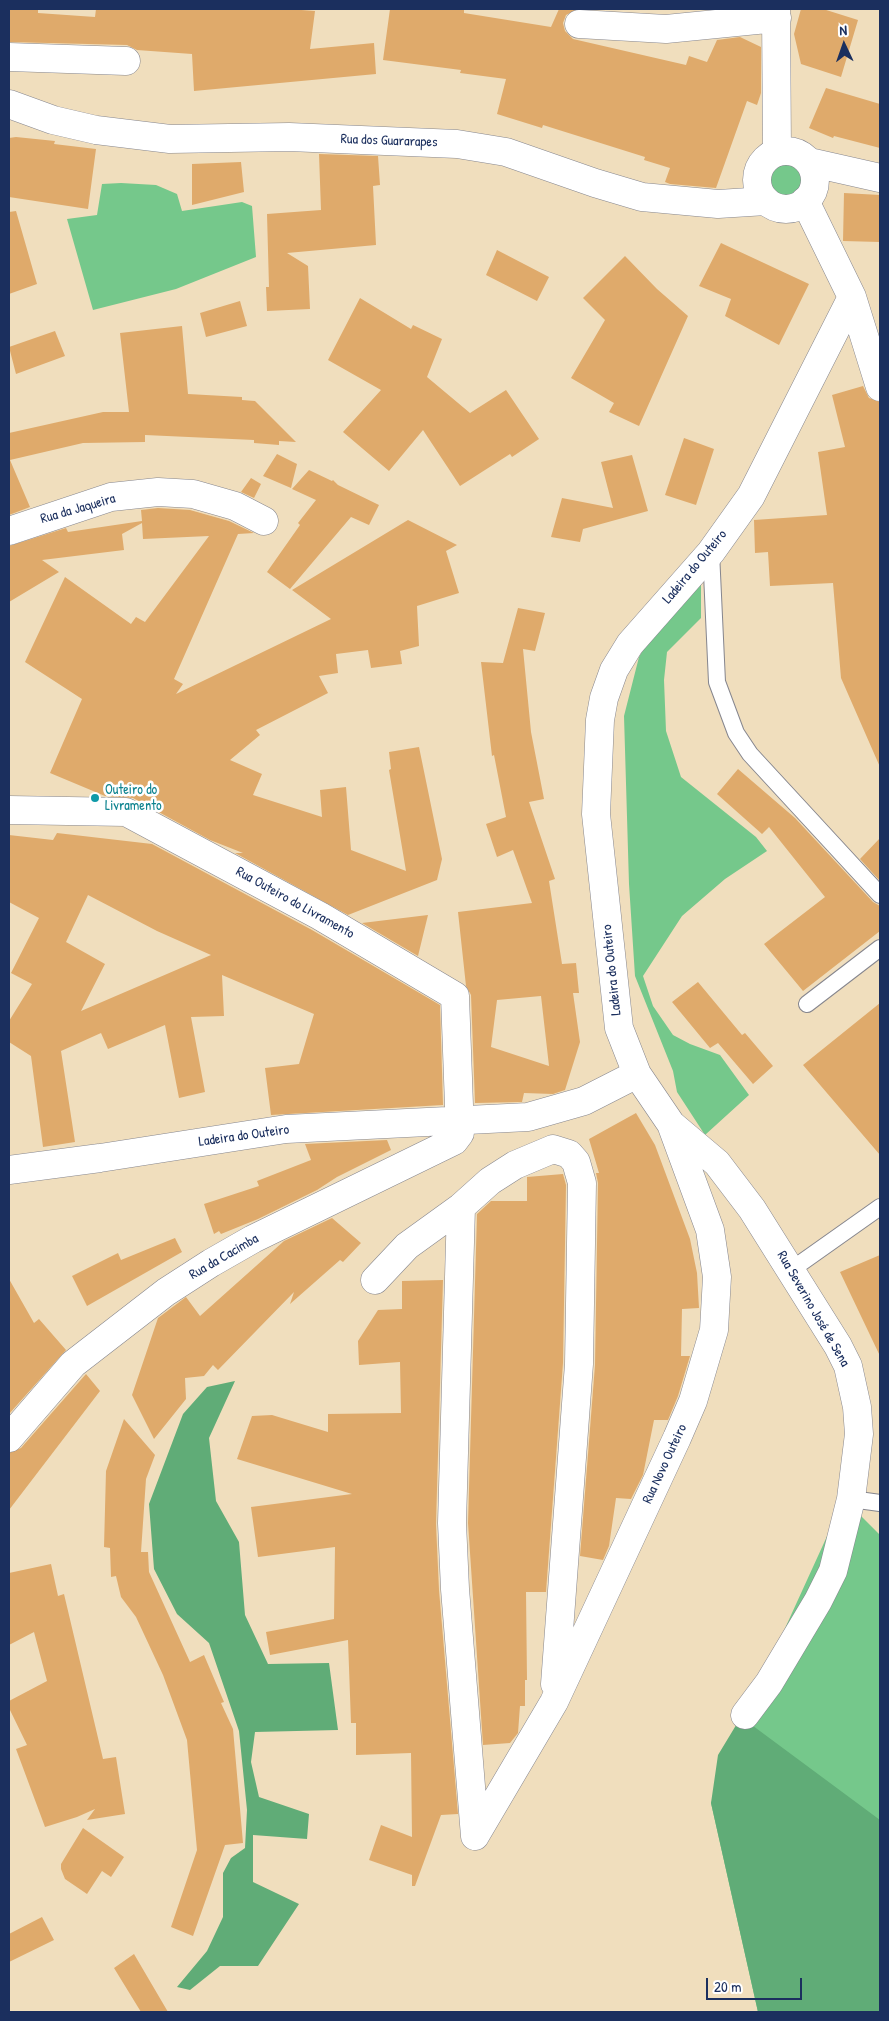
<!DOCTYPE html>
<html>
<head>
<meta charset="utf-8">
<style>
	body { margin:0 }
	#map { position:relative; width:889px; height:2021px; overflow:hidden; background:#f0debd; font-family:"Patrick Hand",sans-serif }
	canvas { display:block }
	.frame { position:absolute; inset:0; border:10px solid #1b2f5e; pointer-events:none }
	.north { position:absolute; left:819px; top:20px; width:50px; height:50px; -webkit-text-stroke:4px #fff; paint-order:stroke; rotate:357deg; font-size:14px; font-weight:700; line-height:20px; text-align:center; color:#1b2f5e }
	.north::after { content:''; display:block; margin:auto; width:18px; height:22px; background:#1b2f5e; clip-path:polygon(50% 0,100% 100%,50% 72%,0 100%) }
	.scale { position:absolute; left:706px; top:1978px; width:96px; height:22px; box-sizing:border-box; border:2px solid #1b2f5e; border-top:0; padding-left:6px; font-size:15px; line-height:18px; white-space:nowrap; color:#1b2f5e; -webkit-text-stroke:4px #fff; paint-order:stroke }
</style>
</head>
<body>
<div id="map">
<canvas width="889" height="2021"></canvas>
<div class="frame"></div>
<div class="north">N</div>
<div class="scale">20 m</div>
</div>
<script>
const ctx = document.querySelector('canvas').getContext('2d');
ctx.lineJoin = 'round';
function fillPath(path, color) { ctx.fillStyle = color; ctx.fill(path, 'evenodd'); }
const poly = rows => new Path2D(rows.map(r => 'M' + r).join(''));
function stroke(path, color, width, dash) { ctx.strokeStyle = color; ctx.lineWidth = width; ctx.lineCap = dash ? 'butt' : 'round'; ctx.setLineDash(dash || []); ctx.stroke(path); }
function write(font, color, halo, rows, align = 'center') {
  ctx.font = font + ' "Patrick Hand",sans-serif'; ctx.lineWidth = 5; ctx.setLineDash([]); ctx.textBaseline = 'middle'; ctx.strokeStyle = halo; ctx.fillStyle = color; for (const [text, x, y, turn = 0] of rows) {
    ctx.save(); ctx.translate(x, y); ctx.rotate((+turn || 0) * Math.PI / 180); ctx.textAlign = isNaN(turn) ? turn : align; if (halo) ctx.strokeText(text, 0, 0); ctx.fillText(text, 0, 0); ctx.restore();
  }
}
const green = poly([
	'765 179a21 21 0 1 1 42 0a21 21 0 1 1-42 0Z',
	[121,183,156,185,177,194,182,211,242,202,252,206,256,257,176,289,93,310,67,219,97,215,102,184],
	[701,584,701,618,667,652,664,680,666,731,681,777,756,837,767,851,725,879,682,916,643,976,653,1006,673,1035,690,1044,720,1055,749,1095,705,1135,677,1092,673,1071,635,976,629,884,624,716,639,657,656,627],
	[844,1499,880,1535,880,2012,758,2012,711,1803,755,1694]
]);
const forest = poly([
	[235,1381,209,1438,216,1501,239,1542,245,1615,268,1664,329,1663,338,1730,255,1732,251,1762,259,1797,309,1814,307,1839,253,1835,253,1882,299,1904,258,1966,220,1966,190,1990,177,1987,207,1951,223,1917,223,1873,231,1858,245,1848,247,1810,239,1731,209,1643,177,1614,154,1569,149,1504,183,1414,207,1387],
	[741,1717,880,1820,880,2012,758,2012,711,1803,718,1755]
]);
const building = poly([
	[10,9,38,9,38,13,95,17,96,9,288,9,315,11,310,49,374,43,376,74,194,91,192,54,137,50,127,45,9,42],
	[390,9,464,9,464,13,551,27,559,9,578,9,566,15,563,23,565,31,573,39,686,65,689,56,707,62,717,40,740,37,761,47,761,93,757,105,747,101,716,188,670,184,665,182,670,168,644,160,645,157,543,125,542,128,497,114,506,79,460,73,461,70,383,60],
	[801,9,823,9,858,20,841,77,801,64,794,34],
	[826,88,880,104,880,148,834,136,833,138,809,128],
	[16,137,55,141,54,144,96,149,88,209,9,197,9,138],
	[319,154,378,156,380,185,373,186,376,245,287,253,308,266,310,309,267,311,266,287,269,287,267,214,321,210],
	[241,162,244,192,192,205,192,164],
	[844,193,880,195,880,242,843,241],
	[16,211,37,284,9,294,9,212],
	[721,243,809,284,779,345,725,316,731,299,699,286],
	[497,250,549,277,537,301,486,275],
	[625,256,657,289,688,316,639,426,609,412,614,403,571,378,605,320,583,298],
	[360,298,411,329,413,325,442,339,427,377,470,413,506,390,539,439,512,457,510,454,460,486,423,430,389,471,343,432,381,390,328,360],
	[240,301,247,326,206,337,200,313],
	[182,326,188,394,242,397,242,400,255,401,296,442,279,441,279,445,254,443,254,440,145,435,145,442,83,443,10,460,30,507,9,515,9,433,103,412,129,412,120,333],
	[55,331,65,356,16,374,9,347],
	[863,386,869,398,880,402,880,767,841,678,833,583,770,586,768,552,755,553,754,520,827,515,818,452,845,447,832,395],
	[684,438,714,449,696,505,665,495],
	[277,454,297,464,291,488,263,476],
	[632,455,648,511,583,529,580,542,551,537,562,498,613,508,601,462],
	[309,470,332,481,333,480,338,485,379,505,369,525,351,517,290,589,267,572,300,525,298,523,316,500,292,489],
	[251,478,261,484,254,498,241,492],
	[158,508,190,510,229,521,254,533,238,534,174,679,183,684,176,694,331,619,292,590,408,520,457,545,446,551,459,593,417,606,419,646,400,651,402,664,371,668,368,650,336,654,338,673,319,676,328,693,256,730,260,735,230,760,262,774,253,795,322,817,320,790,346,787,351,850,406,871,389,770,391,769,389,752,419,747,442,859,437,880,348,915,235,853,243,853,210,840,133,798,105,796,50,773,82,699,25,662,65,577,131,624,136,617,145,622,209,536,143,539,142,523,122,534,124,550,42,560,59,572,9,602,9,546,66,528,68,532,142,521,141,510],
	[518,608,545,613,535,651,523,649,531,732,544,799,529,802,555,879,549,881,562,964,576,963,579,993,573,993,580,1042,565,1090,553,1094,524,1093,522,1102,475,1103,471,995,466,986,458,912,532,903,513,850,497,857,486,824,506,817,494,755,492,756,481,662,503,663],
	[541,996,549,1066,491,1047,497,1000],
	[738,769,795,818,873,902,880,906,880,931,803,991,764,944,825,897,769,827,762,834,717,794],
	[57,833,152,844,312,930,440,1005,443,1105,271,1115,265,1068,299,1064,314,1014,222,975,224,1016,191,1017,205,1092,179,1098,165,1025,108,1049,101,1033,61,1051,75,1142,43,1147,31,1056,9,1042,9,1021,32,984,11,973,39,918,9,902,9,835,53,840],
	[88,895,157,931,211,955,81,1011,105,964,66,942],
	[880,838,880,881,860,859],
	[428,915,418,956,362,923],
	[698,982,742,1035,745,1033,773,1066,753,1084,718,1043,710,1048,672,1002],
	[880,1003,880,1155,803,1065],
	[636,1113,655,1145,690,1239,697,1273,699,1308,682,1309,681,1356,690,1356,678,1396,668,1420,654,1420,643,1475,631,1499,616,1498,609,1546,603,1560,580,1556,595,1365,598,1183,596,1173,599,1173,589,1139],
	[387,1140,391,1150,337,1177,317,1190,258,1219,221,1234,219,1231,214,1234,204,1204,259,1186,257,1181,311,1160,305,1144],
	[563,1174,566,1185,563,1363,546,1592,526,1592,527,1680,525,1680,525,1706,520,1706,518,1733,510,1743,483,1745,468,1523,477,1214,491,1201,527,1201,527,1177],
	[332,1218,361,1243,343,1262,340,1260,290,1304,294,1292,218,1370,213,1365,204,1376,185,1378,186,1399,154,1439,132,1395,158,1318,186,1297,200,1316,284,1241],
	[175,1238,182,1252,87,1306,72,1276,118,1253,121,1260],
	[880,1255,880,1356,840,1272],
	[9,1279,34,1323,39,1319,66,1350,9,1414],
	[443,1280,436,1524,439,1590,458,1814,441,1815,415,1886,412,1886,412,1875,369,1860,381,1825,412,1837,411,1753,356,1755,356,1723,351,1723,348,1640,270,1655,266,1632,334,1619,335,1547,258,1557,251,1507,352,1494,237,1459,252,1416,272,1415,328,1432,328,1414,401,1413,400,1362,359,1365,358,1341,378,1310,402,1309,402,1281],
	[86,1374,100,1391,9,1510,9,1453,21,1448],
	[124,1419,155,1455,146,1479,141,1552,148,1552,149,1572,190,1662,204,1655,224,1702,221,1703,233,1729,243,1843,225,1845,193,1936,171,1927,197,1850,187,1740,163,1675,136,1617,121,1597,116,1576,111,1577,110,1548,104,1547,106,1471],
	[51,1564,58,1596,64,1594,103,1759,116,1757,125,1814,87,1820,95,1809,77,1817,45,1827,16,1749,27,1745,9,1708,9,1701,47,1681,34,1632,9,1645,9,1573],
	[83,1828,124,1857,111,1877,102,1871,87,1894,65,1879,61,1869,61,1864],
	[42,1917,54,1940,9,1962,9,1934],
	[134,1954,168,2012,141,2012,114,1968]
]);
const lane = poly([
	[711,552,717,682,736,733,750,754,880,895],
	[807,1004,880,948],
	[791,1270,880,1207],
	[851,1499,880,1503]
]);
const street = poly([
	[776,9,777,152],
	[579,24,666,29,777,18],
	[9,57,126,61],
	[9,104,53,120,96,130,170,139,289,137,457,144,506,152,595,183,642,197,718,204,766,201],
	[805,201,852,297,880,387],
	[9,531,111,497,158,492,193,494,235,506,264,521],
	[9,810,126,812,320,916,455,996,460,1133,454,1141,253,1239,211,1263,166,1292,73,1364,9,1438],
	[672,1125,717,1163,752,1209,838,1346,848,1366,857,1407,859,1434,851,1499,833,1571,818,1601,769,1683,745,1715],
	[9,1170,100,1158,286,1129,528,1117,584,1101,637,1074],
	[461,1207,452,1523,455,1589,475,1836],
	[375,1280,407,1246,461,1207,490,1181,515,1165,553,1149,569,1154,576,1162,582,1183,579,1364,555,1684],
	[475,1836,554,1702,677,1438,693,1401,714,1330,717,1277,710,1230,671,1124,637,1074,619,1028,596,814,600,720,604,698,614,670,630,644,711,552,751,496,852,297]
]);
const secondary = poly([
	'757 180a29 29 0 1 1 58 0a29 29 0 1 1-58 0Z',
	[809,162,880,178]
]);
const markers = [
	[95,798,5,"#0f9aa8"]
];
const streetNames = [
	["Rua dos Guararapes",389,141,2],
	["Rua da Jaqueira",78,509,-16],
	["Ladeira do Outeiro",695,567,-50],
	["Rua Outeiro do Livramento",295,903,29],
	["Ladeira do Outeiro",612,970,-96],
	["Ladeira do Outeiro",244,1136,-8],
	["Rua da Cacimba",224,1257,-30],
	["Rua Severino José de Sena",813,1309,60],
	["Rua Novo Outeiro",665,1464,-65]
];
const cultureNames = [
	["Outeiro do",105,790],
	["Livramento",105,806]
];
fillPath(green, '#75c88b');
fillPath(forest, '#60ac77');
fillPath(building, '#dfaa6b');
stroke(lane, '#86868e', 18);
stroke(street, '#86868e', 29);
stroke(secondary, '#86868e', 29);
stroke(lane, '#fff', 16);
stroke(street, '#fff', 28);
stroke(secondary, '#fff', 28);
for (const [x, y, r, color] of markers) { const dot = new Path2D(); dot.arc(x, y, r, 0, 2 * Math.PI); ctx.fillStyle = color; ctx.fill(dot); stroke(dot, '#fff', 2); }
write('14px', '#1b2f5e', '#fff', streetNames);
write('14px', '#0d838f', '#fff', cultureNames, 'left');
</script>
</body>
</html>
